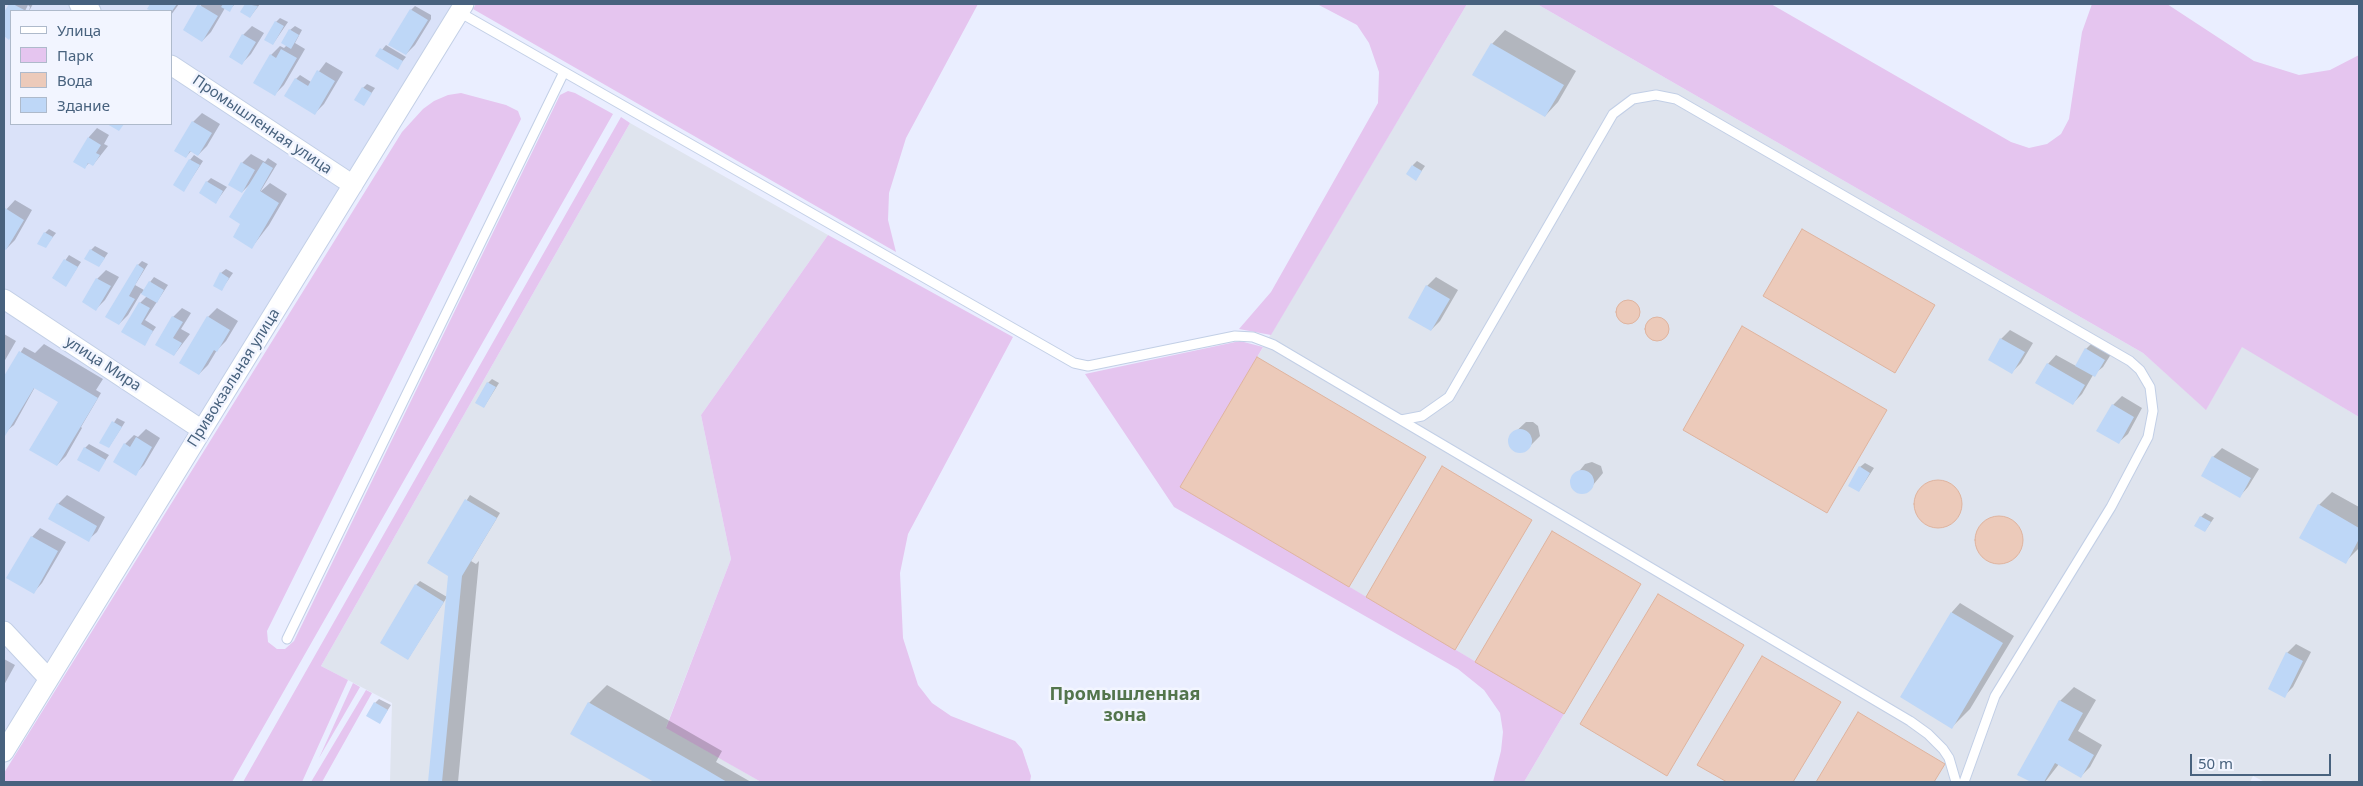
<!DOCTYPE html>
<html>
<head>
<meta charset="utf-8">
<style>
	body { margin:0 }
	#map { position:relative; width:2363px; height:786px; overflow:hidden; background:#eaeeff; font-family:"Noto Sans",sans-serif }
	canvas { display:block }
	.frame { position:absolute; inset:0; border:5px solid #48627e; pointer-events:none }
	.legend { position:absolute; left:10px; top:10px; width:162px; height:115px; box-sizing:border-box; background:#f2f5ff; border:1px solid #aebacb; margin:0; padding:6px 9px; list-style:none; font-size:15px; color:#48627e }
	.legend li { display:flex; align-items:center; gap:10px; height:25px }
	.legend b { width:25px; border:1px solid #aebacb }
	.scale { position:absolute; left:2190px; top:754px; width:141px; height:22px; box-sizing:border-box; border:2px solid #48627e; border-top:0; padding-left:6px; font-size:15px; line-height:18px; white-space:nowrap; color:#48627e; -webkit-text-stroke:4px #f2f5ff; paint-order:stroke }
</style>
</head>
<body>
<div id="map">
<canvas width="2363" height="786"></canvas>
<div class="frame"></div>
<ul class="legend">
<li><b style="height:6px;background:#fff"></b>Улица</li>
<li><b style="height:14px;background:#e5c5ef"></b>Парк</li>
<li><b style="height:14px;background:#eccaba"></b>Вода</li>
<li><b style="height:14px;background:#bed7f7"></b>Здание</li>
</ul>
<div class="scale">50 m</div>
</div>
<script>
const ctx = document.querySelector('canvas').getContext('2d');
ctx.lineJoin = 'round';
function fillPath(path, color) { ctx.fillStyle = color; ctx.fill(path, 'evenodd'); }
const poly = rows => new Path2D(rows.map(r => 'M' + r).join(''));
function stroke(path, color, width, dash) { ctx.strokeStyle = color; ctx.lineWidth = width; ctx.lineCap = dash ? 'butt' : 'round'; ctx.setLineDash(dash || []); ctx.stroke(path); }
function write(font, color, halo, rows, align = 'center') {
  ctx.font = font + ' "Noto Sans",sans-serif'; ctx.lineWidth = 5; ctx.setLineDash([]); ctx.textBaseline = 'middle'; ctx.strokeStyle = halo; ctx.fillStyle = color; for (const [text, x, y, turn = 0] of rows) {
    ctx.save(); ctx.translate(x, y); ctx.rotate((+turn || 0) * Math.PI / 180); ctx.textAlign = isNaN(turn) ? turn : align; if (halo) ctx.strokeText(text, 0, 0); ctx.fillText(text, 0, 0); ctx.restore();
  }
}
const residential = poly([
	[4,4,455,4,4,738],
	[11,11,171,11,171,124,11,124]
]);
const industrial = poly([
	[1467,4,1537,4,2143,353,2206,409,2242,346,2359,417,2359,782,2265,782,2253,776,2250,782,1524,782,1564,714,1180,487],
	[630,123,828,235,701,415,731,559,666,727,761,782,390,782,392,703,321,666]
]);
const green = poly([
	[476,4,978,4,906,138,889,193,888,220,896,252,473,9],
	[1317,4,1467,4,1271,335,1239,329,1271,292,1378,103,1379,72,1369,43,1357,25],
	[1537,4,1771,4,2011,142,2029,148,2047,144,2061,134,2069,119,2082,32,2092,4,2167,4,2254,61,2299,75,2330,70,2359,55,2359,417,2242,347,2206,410,2143,353],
	[568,91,575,93,613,114,232,782,4,782,4,773,402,132,423,109,434,101,448,95,461,93,506,105,518,111,521,119,267,631,268,642,277,649,285,649,294,641,560,95],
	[621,117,630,123,321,666,348,680,302,782,243,782],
	[828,235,1013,337,908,534,900,573,903,638,918,685,932,703,951,716,1015,741,1022,749,1031,776,1030,782,761,782,666,728,731,559,701,415],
	[1240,341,1263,347,1181,487,1564,714,1524,782,1493,782,1501,751,1503,732,1500,713,1484,690,1458,669,1174,507,1085,374],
	[353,683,360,687,319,758],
	[366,690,372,693,322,782,311,782]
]);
const water = poly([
	[1802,229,1935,305,1895,373,1763,296,1802,229],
	'1616 312a12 12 0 1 1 24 0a12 12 0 1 1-24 0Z',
	'1645 329a12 12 0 1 1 24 0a12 12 0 1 1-24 0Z',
	[1742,326,1887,410,1827,513,1683,430,1742,326],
	[1257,357,1426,457,1349,587,1180,487,1257,357],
	[1442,466,1532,520,1455,650,1366,597,1442,466],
	'1914 504a24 24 0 1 1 48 0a24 24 0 1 1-48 0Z',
	'1975 540a24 24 0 1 1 48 0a24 24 0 1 1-48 0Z',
	[1552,531,1641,584,1564,714,1475,662,1552,531],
	[1658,594,1744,645,1667,776,1580,724,1658,594],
	[1762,656,1841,702,1793,782,1727,782,1697,765,1762,656],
	[1858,712,1945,764,1934,782,1816,782,1858,712]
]);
const shadow = poly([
	[10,4,33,4,29,11,30,7,28,5,25,11,11,11,11,36,9,38,4,35,4,14],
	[152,4,179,4,171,15,171,11,153,11,149,9],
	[201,4,235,4,229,10,225,8,211,32,202,41],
	[247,4,260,4,250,17,242,12],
	[415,6,431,15,431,19,415,45,406,54,411,10],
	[280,18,288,22,273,44,276,22],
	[252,26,264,33,251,54,242,63,230,57,243,35],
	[295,26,302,30,295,43,305,49,284,85,275,94,271,55,280,46,284,48,287,45,290,30],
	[1505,30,1576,71,1558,102,1545,116,1492,44],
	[386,45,406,57,397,68,377,56],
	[326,62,343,72,324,104,315,113,296,79,300,75,311,82],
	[367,84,375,88,363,105,363,88],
	[202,113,220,124,207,146,198,155,191,151,186,157,176,151,193,122],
	[97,128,109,135,104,144,108,146,93,165,89,163,84,168,89,137],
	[251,154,265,162,268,158,277,164,260,192,270,183,287,194,269,225,252,247,242,224,251,183,242,192,242,163],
	[194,155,203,161,184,190,190,160],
	[1417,161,1425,166,1416,179,1413,165],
	[211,178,227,187,216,202,207,182],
	[15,200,32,210,15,240,6,249,4,248,4,212],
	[49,229,56,233,45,247,45,233],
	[95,246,108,253,99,266,91,250],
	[69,255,81,262,66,285,53,278],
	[142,261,148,264,135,285,144,290,154,277,168,285,145,320,156,327,144,344,123,331,140,303,147,296,141,293,128,315,119,324,138,265],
	[226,269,233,273,221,290,221,273],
	[106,270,119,277,105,300,96,309,84,302,97,279],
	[1436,277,1458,290,1440,321,1431,330,1427,286],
	[182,308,191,313,181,329,190,334,174,355,157,345,173,317],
	[217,308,238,321,226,341,217,350,208,365,199,374,208,317],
	[2010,330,2033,343,2021,363,2012,372,1990,359,2001,339],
	[4,334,16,341,4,362],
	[2095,340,2113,351,2103,367,2093,375,2082,394,2073,403,2048,364,2056,355,2076,366,2086,349],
	[44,344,103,379,96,390,101,393,81,427,82,428,66,456,57,465,59,401,35,387,14,425,4,433,4,379,24,347,35,353],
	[492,379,499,383,484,407,488,383],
	[2122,396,2142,408,2128,434,2119,442,2113,405],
	[117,418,125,422,109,447,101,442],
	[1526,422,1533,422,1538,426,1540,436,1526,450,1516,451,1511,447,1511,436],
	[146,429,160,438,144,465,135,474,125,444,134,435,138,437],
	[89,444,109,455,98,471,85,448],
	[2222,448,2259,469,2248,487,2240,496,2213,457],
	[1592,462,1601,466,1603,473,1588,491,1581,493,1573,487,1572,480,1585,464],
	[1865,463,1874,468,1859,491,1860,467],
	[2332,492,2359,507,2359,548,2345,562,2319,505],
	[67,495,105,517,97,532,88,540,58,504],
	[470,495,500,513,471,561,476,564,479,561,458,782,430,782,449,575,428,562],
	[2205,513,2214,518,2205,531,2201,517],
	[40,528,66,542,42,583,34,592,32,537],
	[420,581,447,597,408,659,416,585],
	[1960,603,2014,636,1970,709,1952,727,1952,612],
	[2296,644,2311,652,2293,687,2284,696,2287,653],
	[4,659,15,665,4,685],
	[607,685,722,751,716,762,751,782,656,782,572,733,589,703],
	[2074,687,2096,700,2078,731,2102,745,2090,767,2081,776,2059,764,2045,782,2033,782,2019,774,2060,701],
	[379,699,391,705,380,722,375,703]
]);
const building = poly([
	[9,4,13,4,26,11,11,11,11,36,9,40,4,36,4,12],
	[150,4,177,4,172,11,151,11,147,9],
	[198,4,218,16,202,42,183,30],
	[223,4,234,4,230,12,221,7],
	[245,4,258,6,250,18,240,12],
	[410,9,428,20,406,55,388,45],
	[275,21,284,26,273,45,264,40],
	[289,29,299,35,291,49,281,43],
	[242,34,256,42,242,65,229,57],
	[1491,43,1564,85,1545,117,1472,75],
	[380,48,403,61,398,70,375,56],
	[281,49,297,58,275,96,253,83,270,54,276,58],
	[317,70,335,81,315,115,284,96,295,78,308,86],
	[362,87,372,93,364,106,354,100],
	[192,121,212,133,198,156,190,151,186,158,174,151],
	[107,124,124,124,119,131],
	[88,137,101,145,96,153,100,155,93,166,88,163,85,169,73,162],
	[189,159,200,165,184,192,173,185],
	[241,162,255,170,242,193,228,185],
	[263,162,273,168,260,191,279,203,252,249,233,237,240,224,229,217],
	[1412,165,1422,171,1416,181,1406,174],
	[206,181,223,191,216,204,199,193],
	[5,208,24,220,6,250,4,249],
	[44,232,53,237,46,248,37,244],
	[90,249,105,258,99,267,84,259],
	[64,259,78,267,66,287,52,278],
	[137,264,144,269,129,296,135,299,119,325,105,317],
	[220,272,229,278,222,291,213,286],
	[96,278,111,286,96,311,82,302],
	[149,281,164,290,157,303,141,294],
	[1426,285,1450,299,1431,331,1408,318],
	[139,302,150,308,141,324,153,331,145,346,121,332],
	[172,316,183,322,173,338,182,343,174,356,155,345],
	[207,316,230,330,217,352,214,350,199,375,179,363],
	[2000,338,2025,352,2012,374,1988,360],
	[2085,348,2105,360,2095,377,2075,366],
	[19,351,98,398,57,466,29,450,58,402,34,388,5,436,4,435,4,376],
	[2047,363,2085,385,2073,405,2035,383],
	[487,382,496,387,484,408,475,403],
	[2112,404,2134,417,2119,444,2096,431],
	[112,421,122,427,109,448,99,443],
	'1508 441a12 12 0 1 1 24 0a12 12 0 1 1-24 0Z',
	[136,437,152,447,136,476,113,462,124,443,130,447],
	[84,447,106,460,99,472,77,460],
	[2212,456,2251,478,2240,498,2201,476],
	[1859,466,1870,473,1859,492,1848,486],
	'1570 482a12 12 0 1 1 24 0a12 12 0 1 1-24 0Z',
	[465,499,497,518,462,576,442,782,428,782,448,576,427,563],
	[57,503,97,526,89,542,48,519],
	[2318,504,2359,528,2359,539,2346,564,2299,538],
	[2200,516,2211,522,2205,532,2194,526],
	[31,536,58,551,34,594,6,578],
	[415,584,444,602,408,660,380,643],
	[1951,612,2003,643,1952,729,1900,697],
	[2286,652,2303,661,2285,698,2268,689],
	[2059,700,2083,713,2068,740,2094,755,2081,778,2055,763,2044,782,2031,782,2017,775],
	[374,702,388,710,380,724,366,716],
	[588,702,705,769,727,782,654,782,570,734]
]);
const lane = poly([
	[459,12,1074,363,1088,366,1235,336,1253,337,1274,345,1910,721,1928,734,1943,749,1949,758,1956,782],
	[1401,420,1422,416,1449,397,1613,114,1633,99,1656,95,1676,99,2130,361,2140,370,2150,387,2153,411,2148,437,2111,507,1995,696,1964,782],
	[287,639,564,72]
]);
const street = poly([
	[79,4,91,11],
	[171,65,353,185],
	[4,299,202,430],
	[4,631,49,679],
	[4,752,464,4]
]);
const streetNames = [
	["Промышленная улица",262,125,34],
	["улица Мира",103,364,33],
	["Привокзальная улица",234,378,-58]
];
const quarterNames = [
	["Промышленная",1125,695],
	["зона",1125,716]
];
fillPath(residential, '#dae2f9');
fillPath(industrial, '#dfe4ee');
fillPath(green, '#e5c5ef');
fillPath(water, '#eccaba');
stroke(water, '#dfb49f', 1);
fillPath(shadow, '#0003');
fillPath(building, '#bed7f7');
stroke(lane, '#c2cfe6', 11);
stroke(street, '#c2cfe6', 21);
stroke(lane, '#fff', 9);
stroke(street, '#fff', 19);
write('15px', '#48627e', '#f2f5ff', streetNames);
write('bold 18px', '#53754c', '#f2f5ff', quarterNames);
</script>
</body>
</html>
